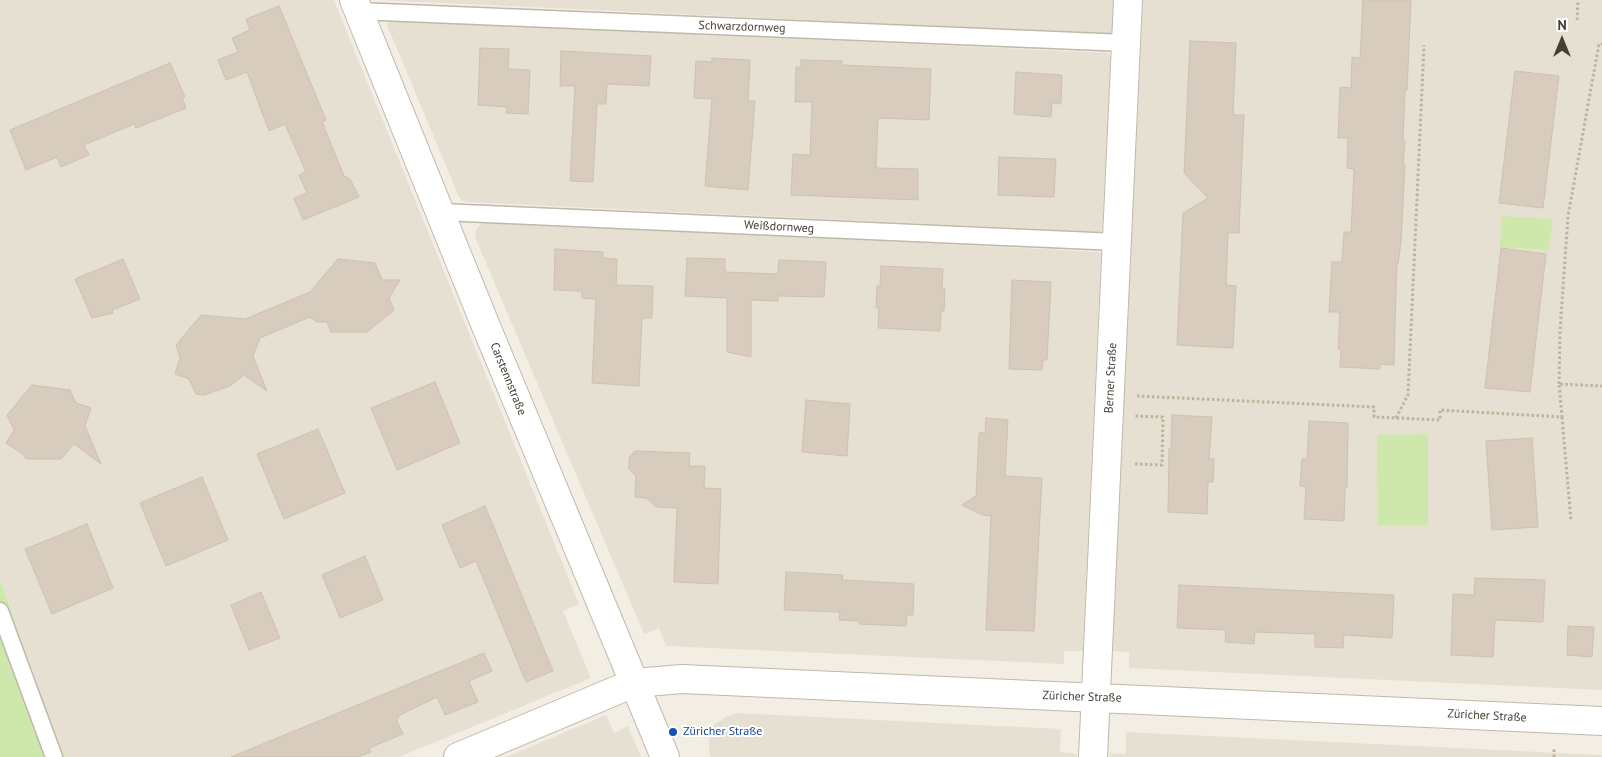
<!DOCTYPE html>
<html>
<head>
<meta charset="utf-8">
<style>
	body { margin:0 }
	#map { position:relative; width:1602px; height:757px; overflow:hidden; background:#f2eee4; font-family:"PT Sans",sans-serif }
	canvas { display:block }
	.north { position:absolute; left:1537px; top:15px; width:50px; height:50px; -webkit-text-stroke:4px #fff; paint-order:stroke; rotate:0deg; font-size:14px; font-weight:700; line-height:20px; text-align:center; color:#453e34 }
	.north::after { content:''; display:block; margin:auto; width:18px; height:22px; background:#453e34; clip-path:polygon(50% 0,100% 100%,50% 72%,0 100%) }
</style>
</head>
<body>
<div id="map">
<canvas width="1602" height="757"></canvas>
<div class="north">N</div>
</div>
<script>
const ctx = document.querySelector('canvas').getContext('2d');
ctx.lineJoin = 'round';
function fillPath(path, color) { ctx.fillStyle = color; ctx.fill(path, 'evenodd'); }
const poly = rows => new Path2D(rows.map(r => 'M' + r).join(''));
function stroke(path, color, width, dash) { ctx.strokeStyle = color; ctx.lineWidth = width; ctx.lineCap = dash ? 'butt' : 'round'; ctx.setLineDash(dash || []); ctx.stroke(path); }
function write(font, color, halo, rows, align = 'center') {
  ctx.font = font + ' "PT Sans",sans-serif'; ctx.lineWidth = 4; ctx.setLineDash([]); ctx.textBaseline = 'middle'; ctx.strokeStyle = halo; ctx.fillStyle = color; for (const [text, x, y, turn = 0] of rows) {
    ctx.save(); ctx.translate(x, y); ctx.rotate((+turn || 0) * Math.PI / 180); ctx.textAlign = isNaN(turn) ? turn : align; if (halo) ctx.strokeText(text, 0, 0); ctx.fillText(text, 0, 0); ctx.restore();
  }
}
const residential = poly([
	[0,0,334,0,579,604,563,611,591,678,399,757,65,757,54,733,0,579],
	[379,0,1113,0,1112,33,1110,34],
	[1143,0,1602,0,1602,690,1129,668,1129,652,1112,651],
	[390,20,1108,53,1111,56,1102,230,1100,232,467,202,463,201,459,197,387,25,388,21],
	[487,221,1101,252,1083,651,1064,651,1064,664,666,646,659,628,644,634,475,237,476,229,482,223],
	[736,713,1061,729,1060,752,1077,754,1077,757,711,757,709,751,709,740,711,731,715,724,726,717],
	[606,715,614,733,628,726,641,757,506,757],
	[1126,732,1602,755,1602,757,1110,757,1110,753,1126,754]
]);
const green = poly([
	[1502,216,1553,219,1548,250,1500,247],
	[1428,434,1428,525,1378,525,1377,435],
	[0,579,54,733,65,757,0,757]
]);
const building = poly([
	[1363,0,1411,0,1407,90,1405,89,1403,141,1405,141,1403,164,1405,164,1401,242,1398,264,1397,264,1396,290,1394,365,1380,364,1380,369,1340,367,1341,349,1338,349,1340,312,1329,312,1332,262,1342,262,1344,232,1351,232,1354,169,1347,168,1348,138,1338,138,1340,87,1351,88,1352,57,1360,58,1363,0],
	[279,6,326,120,322,122,344,176,350,179,359,197,303,220,294,198,307,193,299,175,306,172,285,124,269,131,247,72,226,80,218,60,238,52,232,38,250,30,246,19,279,6],
	[1190,41,1236,43,1233,115,1244,115,1242,159,1239,233,1228,233,1226,285,1236,286,1233,348,1177,345,1183,213,1208,198,1184,173,1190,41],
	[480,48,509,49,508,69,530,70,528,114,506,113,507,107,478,105,480,48],
	[561,51,651,56,649,86,607,84,606,104,597,104,593,182,570,181,575,86,560,86,561,51],
	[712,58,750,60,748,101,755,101,748,190,705,186,712,99,694,98,696,61,712,62,712,58],
	[801,60,842,61,842,65,931,69,929,120,878,118,876,168,918,169,918,200,791,195,793,154,810,155,812,102,795,102,796,67,801,67,801,60],
	[170,63,185,97,182,98,186,108,136,128,134,124,84,145,89,155,61,167,57,157,26,170,10,130,170,63],
	[1515,71,1559,76,1543,208,1499,203,1515,71],
	[1016,72,1062,75,1061,104,1052,103,1051,117,1014,114,1016,72],
	[999,157,1056,159,1054,197,998,195,999,157],
	[1501,248,1546,254,1530,392,1485,388,1501,248],
	[555,249,603,252,603,258,617,259,616,285,653,286,652,318,642,318,639,386,592,383,596,299,582,298,582,291,554,290,555,249],
	[687,258,725,259,725,272,778,274,779,260,826,262,824,297,778,296,778,301,751,300,751,357,727,352,727,298,685,296,687,258],
	[123,259,140,299,112,310,113,313,92,318,75,279,123,259],
	[338,259,375,263,382,280,400,280,389,298,394,310,367,332,331,332,327,322,317,322,310,317,260,338,253,356,267,391,244,375,230,386,204,395,196,394,189,379,175,374,180,357,176,345,201,315,245,319,310,292,338,259],
	[881,266,943,269,942,289,945,289,944,311,941,311,940,331,878,328,879,308,876,308,877,286,880,286,881,266],
	[1012,280,1051,282,1047,360,1043,360,1042,370,1009,369,1012,280],
	[435,382,460,443,397,470,371,408,435,382],
	[32,385,70,390,76,403,91,408,85,426,101,464,74,444,61,459,26,459,24,455,6,443,14,430,7,415,32,385],
	[806,400,850,404,847,456,802,452,806,400],
	[1172,415,1212,417,1209,459,1214,459,1213,482,1208,482,1207,514,1168,512,1169,449,1171,448,1172,415],
	[986,418,1008,420,1005,476,1042,478,1034,631,986,630,991,516,982,515,962,505,976,496,979,433,985,433,986,418],
	[1309,421,1348,423,1347,487,1345,489,1344,521,1304,519,1306,487,1300,486,1302,459,1307,459,1309,421],
	[318,429,345,493,284,519,257,454,318,429],
	[1532,438,1538,527,1492,530,1486,441,1532,438],
	[635,451,690,453,689,466,705,466,704,488,721,489,718,584,674,582,677,508,657,507,646,498,635,497,636,476,629,469,629,458,635,451],
	[202,477,228,540,166,566,140,503,202,477],
	[485,506,553,671,526,682,476,561,460,568,442,525,485,506],
	[87,524,113,588,52,614,25,549,87,524],
	[365,556,383,600,340,618,322,575,365,556],
	[786,572,843,575,842,580,914,584,913,615,907,615,906,626,859,624,859,621,839,620,840,612,784,610,786,572],
	[1475,578,1545,580,1543,622,1495,620,1493,657,1451,655,1453,594,1474,595,1475,578],
	[1179,585,1394,595,1392,638,1344,635,1343,648,1315,647,1315,634,1255,632,1254,644,1225,642,1226,630,1177,628,1179,585],
	[261,592,280,638,249,650,231,605,261,592],
	[1568,626,1594,627,1592,657,1567,655,1568,626],
	[484,653,492,671,469,681,478,702,445,715,437,697,398,716,399,718,396,719,403,734,369,748,371,752,358,757,231,757,484,653]
]);
const path = poly([
	[1577,20,1578,0],
	[1559,384,1560,331,1568,216,1599,44,1602,44],
	[1137,396,1374,407,1374,417,1440,420,1440,410,1562,417,1559,384,1602,386],
	[1562,417,1571,521],
	[1396,418,1408,395,1424,45],
	[1135,464,1162,465,1163,417,1135,416],
	[1554,757,1554,747]
]);
const service = poly([
	[358,11,1126,43],
	[441,212,1117,242],
	[0,611,54,757]
]);
const minor = poly([
	[458,757,634,683,682,679,1602,721],
	[1093,757,1128,0]
]);
const tertiary = poly([
	[354,0,483,319,665,757]
]);
const markers = [
	[673,732,5,"#1a4fb4"]
];
const streetNames = [
	["Schwarzdornweg",742,27,2],
	["Weißdornweg",779,227,3],
	["Berner Straße",1111,378,-87],
	["Carstennstraße",508,379,68],
	["Züricher Straße",1082,697,2],
	["Züricher Straße",1487,716,3]
];
const transitNames = [
	["Züricher Straße",683,732]
];
fillPath(residential, '#e6e0d2');
fillPath(green, '#cee8ac');
fillPath(building, '#d7ccbd');
stroke(building, '#cfc1ad', 1);
stroke(service, '#c1b8aa', 19);
stroke(minor, '#c1b8aa', 30);
stroke(tertiary, '#c1b8aa', 30);
stroke(path, '#c0b198', 3, [2.5, 2.5]);
stroke(service, '#fff', 16);
stroke(minor, '#fff', 28);
stroke(tertiary, '#fff', 28);
for (const [x, y, r, color] of markers) { const dot = new Path2D(); dot.arc(x, y, r, 0, 2 * Math.PI); ctx.fillStyle = color; ctx.fill(dot); stroke(dot, '#fff', 2); }
write('12px', '#453e34', '#fff', streetNames);
write('12px', '#164399', '#fff', transitNames, 'left');
</script>
</body>
</html>
